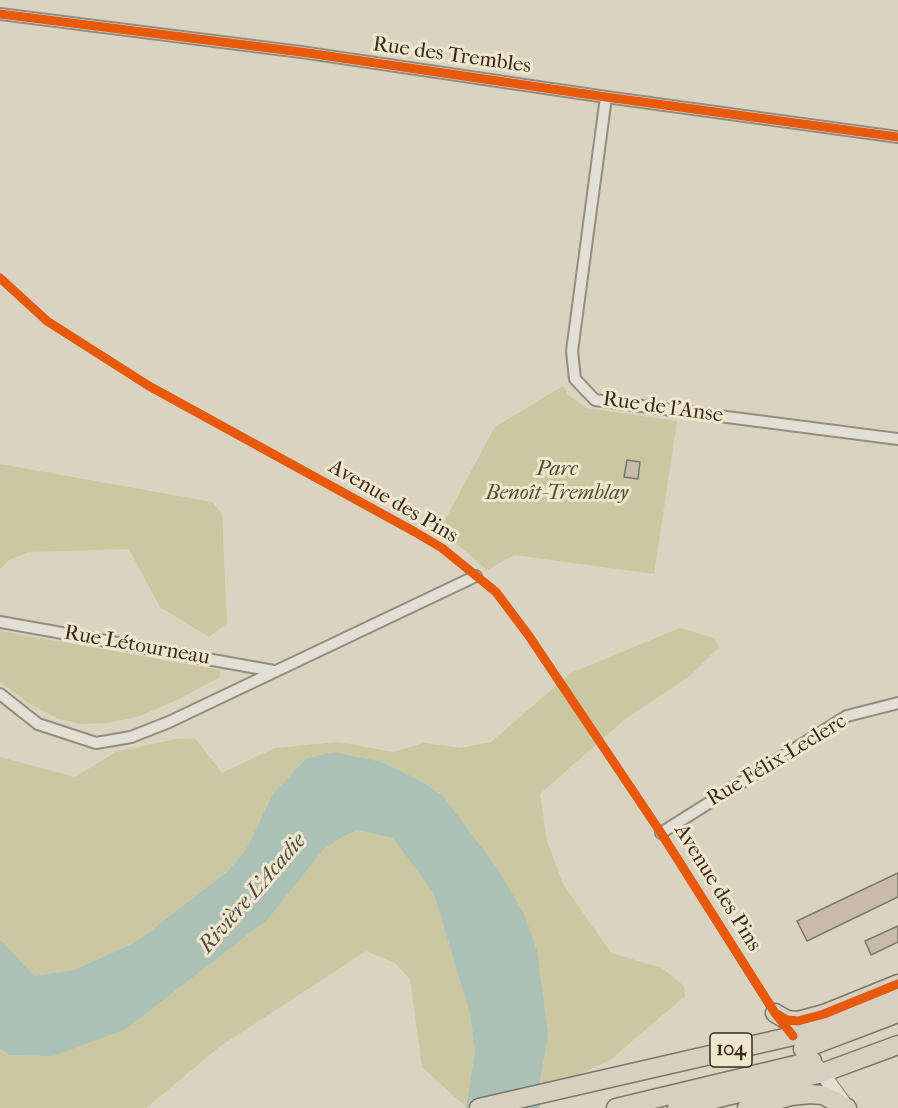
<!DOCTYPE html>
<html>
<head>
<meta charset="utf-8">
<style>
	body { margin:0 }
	canvas { display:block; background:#dad3bf }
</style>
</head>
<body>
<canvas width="898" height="1108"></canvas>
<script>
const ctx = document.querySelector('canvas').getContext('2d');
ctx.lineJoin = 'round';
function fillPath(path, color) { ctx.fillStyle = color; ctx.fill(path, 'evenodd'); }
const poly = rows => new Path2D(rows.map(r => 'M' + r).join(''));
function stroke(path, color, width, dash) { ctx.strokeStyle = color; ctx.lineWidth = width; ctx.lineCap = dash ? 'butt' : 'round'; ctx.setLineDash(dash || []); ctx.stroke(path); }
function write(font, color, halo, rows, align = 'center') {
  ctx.font = font + ' "IM FELL French Canon",serif'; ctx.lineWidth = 6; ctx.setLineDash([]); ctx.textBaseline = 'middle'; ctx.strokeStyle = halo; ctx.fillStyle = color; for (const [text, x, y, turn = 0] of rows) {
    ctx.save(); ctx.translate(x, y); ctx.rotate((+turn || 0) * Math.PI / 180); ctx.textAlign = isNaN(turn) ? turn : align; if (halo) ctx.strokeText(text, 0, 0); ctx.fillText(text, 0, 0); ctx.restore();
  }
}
const green = poly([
	[563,386,568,395,586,408,677,421,654,574,514,555,487,570,440,529,495,427],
	[0,464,212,502,222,514,227,623,209,637,160,607,129,549,29,552,9,560,0,569],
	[680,628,714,638,719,647,691,675,625,719,540,794,547,841,563,884,611,953,662,968,684,986,685,996,610,1060,555,1086,538,1091,442,795,421,781,382,762,273,794,246,849,228,871,136,942,74,970,34,976,0,939,0,757,75,777,116,752,176,739,195,738,222,773,275,748,338,742,393,752,424,743,461,748,491,742,571,673],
	[0,631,220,670,220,677,179,699,140,716,108,723,80,724,59,719,30,704,0,682],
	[357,830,393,838,434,894,470,1014,475,1050,466,1107,422,1067,410,979,395,963,366,951,219,1047,146,1108,0,1108,0,1049,9,1055,126,1029,268,919,324,849,341,838]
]);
const water = poly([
	[333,752,382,762,421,781,442,795,497,868,524,914,537,951,548,1035,538,1091,540,1108,466,1108,475,1050,470,1014,434,894,393,838,357,830,341,838,324,849,268,919,126,1029,53,1056,9,1055,0,1049,0,939,34,976,74,970,136,942,228,871,246,849,273,794,306,759]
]);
const building = poly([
	[627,460,640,462,638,479,624,477,627,460],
	[898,873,898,897,807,941,797,921,898,873],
	[898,926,898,942,871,955,865,941,898,926]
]);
const service = poly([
	[0,278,47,321,149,386,415,532,442,548,496,592,529,636,661,833,773,1011]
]);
const minor = poly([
	[0,14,301,52,606,97,898,137],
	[606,97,572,351,575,379,595,400,898,439],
	[0,622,274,671],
	[0,694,38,724,96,743,131,737,169,722,476,576],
	[661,833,847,716,898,703]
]);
const tertiary = poly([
	[817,1066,846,1106]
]);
const primary = poly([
	[775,1013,787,1020,798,1021,824,1014,898,984],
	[803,1049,898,1013],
	[479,1108,793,1036,831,1024,898,998],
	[616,1108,812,1061],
	[677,1108,822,1073,898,1045],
	[747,1108,791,1096,810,1094,823,1095,847,1108]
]);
const cycleway = poly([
	[0,14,301,52,606,97,898,137],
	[0,278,47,321,149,386,415,532,442,548,496,592,529,636,661,833,775,1013,793,1036],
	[777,1014,787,1020,798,1021,824,1014,898,984]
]);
const shields = [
	[731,1050,42]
];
const shieldNames = [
	["104",731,1050]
];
const streetNames = [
	["Rue des Trembles",452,56,8],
	["Rue de l'Anse",663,408,8],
	["Avenue des Pins",393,502,30],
	["Rue Létourneau",137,646,10],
	["Rue Félix-Leclerc",777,761,-31],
	["Avenue des Pins",717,888,58]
];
const parkNames = [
	["Parc",557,470],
	["Benoît-Tremblay",557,494]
];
const waterNames = [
	["Rivière L'Acadie",253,894,-49]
];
fillPath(green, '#cac7a1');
fillPath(water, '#abc1b6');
fillPath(building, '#c8bbaa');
stroke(building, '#7c766a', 1.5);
stroke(service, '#938d80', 8);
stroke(minor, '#938d80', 14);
stroke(tertiary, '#938d80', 16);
stroke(primary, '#7c766a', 21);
stroke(service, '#e2dfd5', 5);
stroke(minor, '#e2dfd5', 10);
stroke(tertiary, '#e2dfd5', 14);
stroke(primary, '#d7d0c0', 18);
stroke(cycleway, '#e8590c', 9);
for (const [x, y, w] of shields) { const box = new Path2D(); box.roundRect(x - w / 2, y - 17, w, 34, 4.5); ctx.fillStyle = '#efe6ce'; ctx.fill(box); stroke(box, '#3a2819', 1.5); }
write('bold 20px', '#3a2819', null, shieldNames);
write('21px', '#3a2819', '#efe6ce', streetNames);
write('italic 21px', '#5b4d35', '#efe6ce', parkNames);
write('italic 22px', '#514c3f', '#efe6ce', waterNames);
</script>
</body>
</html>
